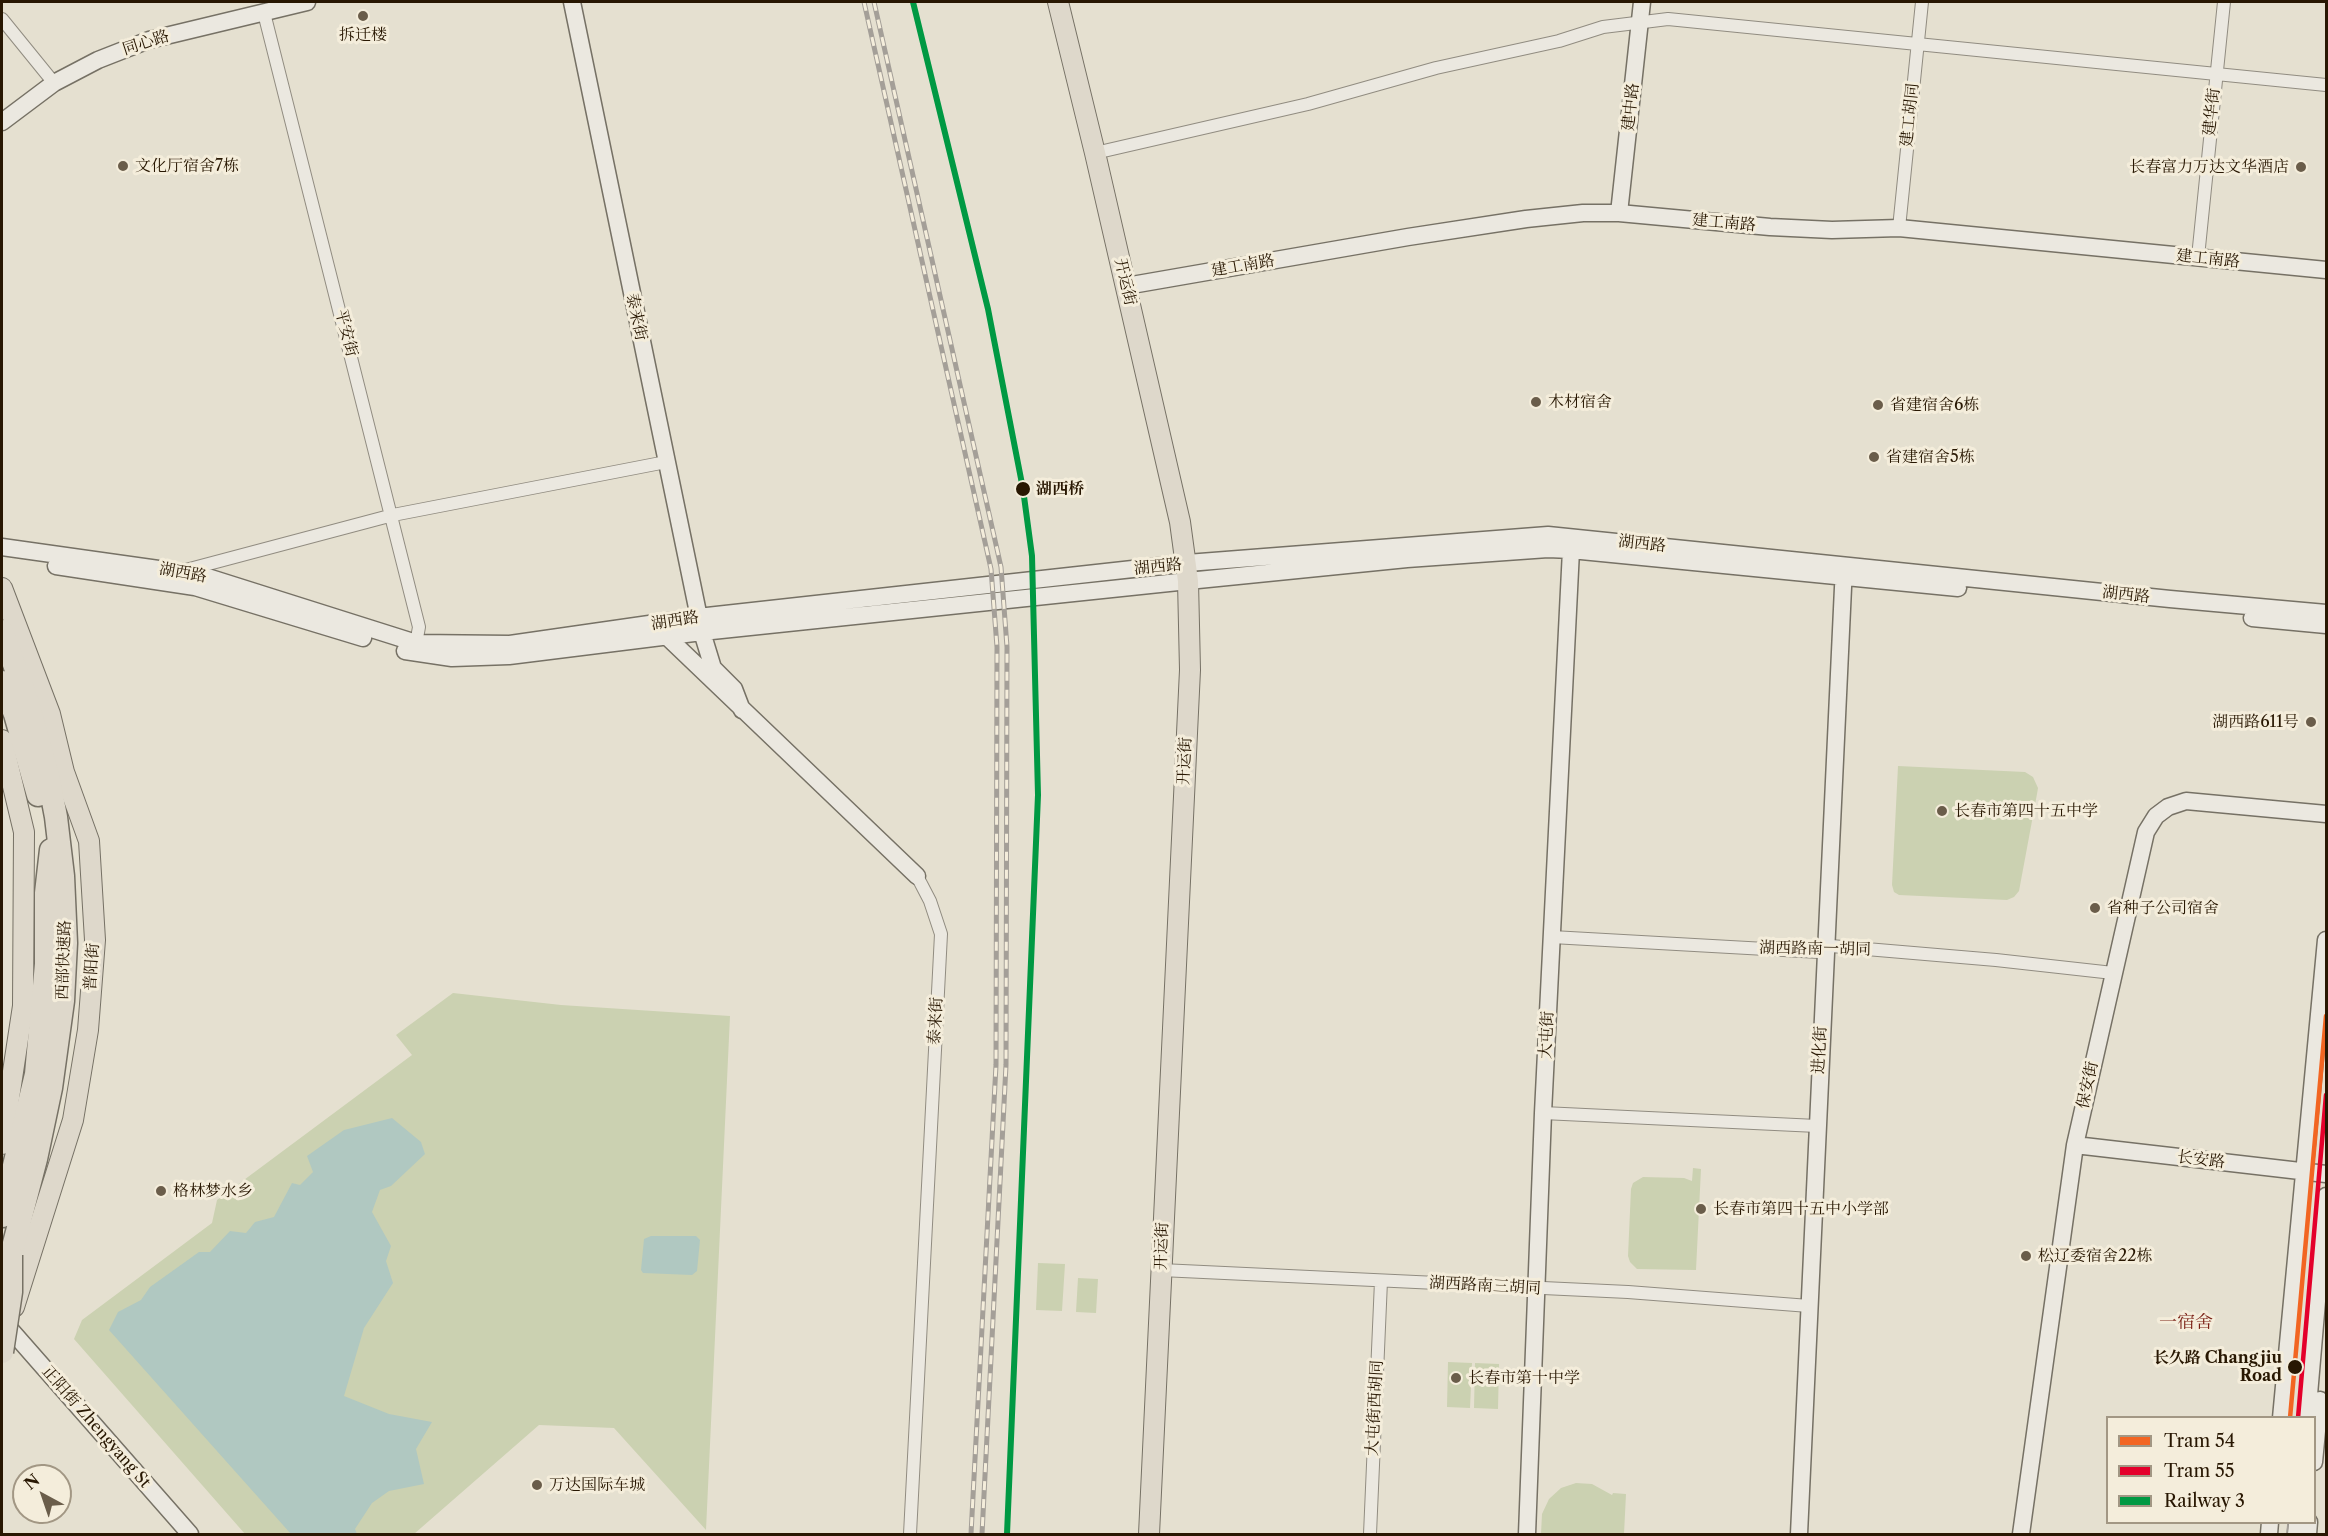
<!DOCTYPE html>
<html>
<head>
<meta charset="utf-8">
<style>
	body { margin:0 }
	#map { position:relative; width:2328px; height:1536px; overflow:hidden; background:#e5e0d0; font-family:"Libre Caslon Text",serif }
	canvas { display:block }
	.frame { position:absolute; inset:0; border:3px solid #281702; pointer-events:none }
	.legend { position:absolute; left:2106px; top:1416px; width:210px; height:108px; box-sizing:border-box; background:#f4eddb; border:2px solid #a29784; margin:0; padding:8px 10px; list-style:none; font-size:18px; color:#281702 }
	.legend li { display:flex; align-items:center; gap:12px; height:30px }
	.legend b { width:30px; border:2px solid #a29784 }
	.north { position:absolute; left:12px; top:1464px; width:60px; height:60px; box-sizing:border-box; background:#f4eddb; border:2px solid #a29784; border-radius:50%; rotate:320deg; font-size:16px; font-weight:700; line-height:24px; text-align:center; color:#281702 }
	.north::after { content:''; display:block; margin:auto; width:21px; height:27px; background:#6a5d4a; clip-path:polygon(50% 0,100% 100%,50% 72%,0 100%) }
</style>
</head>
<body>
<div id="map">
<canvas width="2328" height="1536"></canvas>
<div class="frame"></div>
<ul class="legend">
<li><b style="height:8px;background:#f26522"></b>Tram 54</li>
<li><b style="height:8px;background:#e4002b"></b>Tram 55</li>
<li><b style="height:8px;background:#009943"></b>Railway 3</li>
</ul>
<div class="north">N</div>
</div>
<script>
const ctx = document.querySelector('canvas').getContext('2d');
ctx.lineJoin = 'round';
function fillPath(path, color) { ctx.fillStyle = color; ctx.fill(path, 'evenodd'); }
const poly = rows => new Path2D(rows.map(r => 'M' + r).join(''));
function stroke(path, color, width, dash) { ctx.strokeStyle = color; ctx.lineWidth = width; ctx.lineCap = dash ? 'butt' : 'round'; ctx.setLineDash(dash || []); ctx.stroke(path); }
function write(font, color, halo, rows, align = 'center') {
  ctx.font = font + ' "Libre Caslon Text","Noto Serif SC",serif'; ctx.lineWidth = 6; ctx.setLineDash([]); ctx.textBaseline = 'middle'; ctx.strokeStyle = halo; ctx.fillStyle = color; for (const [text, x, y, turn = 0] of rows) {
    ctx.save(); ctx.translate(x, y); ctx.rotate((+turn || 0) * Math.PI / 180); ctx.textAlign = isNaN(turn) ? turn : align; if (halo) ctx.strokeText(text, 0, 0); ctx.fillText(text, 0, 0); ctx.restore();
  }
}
const green = poly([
	[1898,766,2025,772,2033,777,2038,788,2037,794,2019,891,2014,897,2007,900,1899,895,1894,892,1892,885],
	[453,993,561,1005,730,1016,706,1530,614,1428,539,1425,414,1534,245,1534,74,1339,82,1320,212,1223,217,1200,412,1055,396,1035],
	[1693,1168,1701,1169,1696,1270,1637,1269,1630,1262,1628,1256,1631,1189,1633,1183,1643,1177,1684,1178,1692,1181],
	[1038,1263,1065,1264,1062,1311,1036,1310],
	[1078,1278,1098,1279,1096,1313,1076,1312],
	[1448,1362,1472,1363,1470,1408,1447,1407],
	[1475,1363,1499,1364,1498,1409,1474,1408],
	[1576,1483,1592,1484,1612,1495,1613,1493,1626,1494,1624,1534,1541,1534,1542,1514,1549,1499,1561,1488]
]);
const water = poly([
	[392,1118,421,1142,425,1154,391,1186,380,1190,372,1212,391,1246,386,1261,393,1283,364,1328,344,1396,389,1414,432,1422,416,1449,424,1484,389,1491,372,1503,355,1529,357,1534,291,1534,109,1330,118,1312,141,1300,150,1287,199,1252,210,1252,230,1231,246,1233,255,1222,274,1217,292,1183,300,1185,313,1172,307,1156,344,1130],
	[651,1236,696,1236,700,1240,697,1271,692,1275,643,1273,641,1270,644,1239]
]);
const street = poly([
	[264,13,419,627,415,649],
	[2,19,54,83],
	[1095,153,1308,104,1436,68,1559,41,1603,27,1668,19,2326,85],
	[1899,228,1922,2],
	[2198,257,2224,2],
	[182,571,393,515,666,462],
	[1552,937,1819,952,1831,946,1996,960,2113,973],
	[1543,1113,1817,1126],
	[1161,1270,1628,1292,1809,1306],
	[910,1534,941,934,930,901,917,876],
	[1370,1534,1381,1281]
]);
const secondary = poly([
	[572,2,702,632,713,668,734,689,742,710],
	[2,122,54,83,98,60,149,40,307,2],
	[1619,213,1642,2],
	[1126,286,1408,237,1526,219,1583,213,1619,213,1770,227,1832,230,1899,228,2326,270],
	[2,547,201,575,416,643,510,644,698,617,1187,563,1548,535,2170,599,2326,613],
	[56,566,195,587,363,638],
	[2252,618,2326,625],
	[661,631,917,876],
	[405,651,452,658,509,656,702,632,1188,581,1407,559,1548,549,1571,550,1958,588],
	[2075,1145,2326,1174],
	[2,1320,190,1534],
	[2281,1418,2326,940],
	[2307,1418,2326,1196],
	[2314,1462,2320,1400],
	[1527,1534,1543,1113,1571,550,1570,541],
	[1799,1534,1844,566],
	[2021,1534,2075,1145,2146,832,2156,816,2168,807,2186,801,2326,814],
	[2269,1534,2270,1522],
	[2296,1534,2297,1522],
	[2308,1534,2309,1522]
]);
const primary = poly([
	[1058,2,1095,153,1180,522,1188,581,1190,670,1149,1534],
	[2,588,50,714,64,772,89,841,95,940,88,1030,73,1120,14,1307],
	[2,740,24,832,23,1006,2,1144]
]);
const highway = poly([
	[2,631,28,703,49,780,56,817,63,876,66,943,63,1001,51,1088,36,1159,6,1274],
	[2,682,15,714,38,795],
	[2,1216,36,1074,46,964,46,893,51,850]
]);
const tram = poly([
	[2298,1418,2326,1098],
	[2287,1534,2288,1522]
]);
const rail = poly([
	[864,2,991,569,997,647,996,1065,971,1534],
	[874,2,1001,567,1007,647,1006,1065,982,1534]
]);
const highwayBridge = poly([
	[2,1352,11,1292,11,1255]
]);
const rail1 = poly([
	[913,2,988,309,1023,489,1032,556,1038,795,1007,1534]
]);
const tram1 = poly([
	[2290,1418,2326,1016]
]);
const tram2 = poly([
	[2298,1418,2326,1095]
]);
const markers = [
	[363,16,6,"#6a5d4a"],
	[123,166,6,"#6a5d4a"],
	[2301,167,6,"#6a5d4a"],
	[1536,402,6,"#6a5d4a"],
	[1878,405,6,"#6a5d4a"],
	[1874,457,6,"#6a5d4a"],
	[1023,489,8,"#281702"],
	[2311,722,6,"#6a5d4a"],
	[1942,811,6,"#6a5d4a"],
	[2095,908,6,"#6a5d4a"],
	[161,1191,6,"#6a5d4a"],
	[1701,1209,6,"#6a5d4a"],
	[2026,1256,6,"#6a5d4a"],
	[2295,1367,8,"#281702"],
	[1456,1378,6,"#6a5d4a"],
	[537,1485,6,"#6a5d4a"]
];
const poiNames = [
	["拆迁楼",363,35,"center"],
	["文化厅宿舍7栋",135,166],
	["长春富力万达文华酒店",2289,167,"right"],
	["木材宿舍",1548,402],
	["省建宿舍6栋",1890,405],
	["省建宿舍5栋",1886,457],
	["湖西路611号",2299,722,"right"],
	["长春市第四十五中学",1954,811],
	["省种子公司宿舍",2107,908],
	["格林梦水乡",173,1191],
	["长春市第四十五中小学部",1713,1209],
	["松辽委宿舍22栋",2038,1256],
	["长春市第十中学",1468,1378],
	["万达国际车城",549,1485]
];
const streetNames = [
	["同心路",146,43,-18],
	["建中路",1631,107,-84],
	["建华街",2212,112,-84],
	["建工胡同",1910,115,-84],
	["建工南路",1724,223,5],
	["建工南路",2208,259,6],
	["建工南路",1243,266,-10],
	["开运街",1125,282,77],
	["泰来街",636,317,78],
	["平安街",346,333,76],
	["湖西路",1642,544,6],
	["湖西路",1158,567,-6],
	["湖西路",183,573,10],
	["湖西路",2126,595,6],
	["湖西路",675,621,-9],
	["开运街",1185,761,-87],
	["湖西路南一胡同",1815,949,1],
	["西部快速路",64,960,-88],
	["普阳街",92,967,-86],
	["泰来街",936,1021,-87],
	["大屯街",1547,1035,-87],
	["进化街",1820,1050,-87],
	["保安街",2088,1085,-78],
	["长安路",2201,1160,7],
	["开运街",1162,1246,-88],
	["湖西路南三胡同",1485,1286,3],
	["大屯街西胡同",1375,1408,-87],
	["正阳街 Zhengyang St",96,1427,49]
];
const stopNames = [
	["湖西桥",1036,489],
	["长久路 Changjiu",2282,1358,"right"],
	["Road",2282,1376,"right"]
];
const neighbourhoodNames = [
	["一宿舍",2186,1323]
];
fillPath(green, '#cbd1b1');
fillPath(water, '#b0c8c1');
stroke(street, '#918c81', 14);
stroke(secondary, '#767165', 19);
stroke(primary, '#767165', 22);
stroke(highway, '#767165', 25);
stroke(street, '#ebe8e0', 12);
stroke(secondary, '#ebe8e0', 16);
stroke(primary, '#ded8cb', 20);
stroke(highway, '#ded8cb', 22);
stroke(tram, '#a49f98', 1.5);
stroke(rail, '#a49f98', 5);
stroke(rail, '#f4eddb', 3, [9]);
stroke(highwayBridge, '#767165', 25, []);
stroke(highwayBridge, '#ded8cb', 22);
stroke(rail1, '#009943', 6);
stroke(tram1, '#f26522', 4.5);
stroke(tram2, '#e4002b', 4.5);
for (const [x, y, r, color] of markers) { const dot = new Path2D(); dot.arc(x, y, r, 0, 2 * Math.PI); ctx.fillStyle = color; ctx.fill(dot); stroke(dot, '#f4eddb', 2); }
write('16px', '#281702', '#f4eddb', poiNames, 'left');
write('16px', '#281702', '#f4eddb', streetNames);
write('bold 16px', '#281702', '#f4eddb', stopNames, 'left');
write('18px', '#7a1f14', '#f4eddb', neighbourhoodNames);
</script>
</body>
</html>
